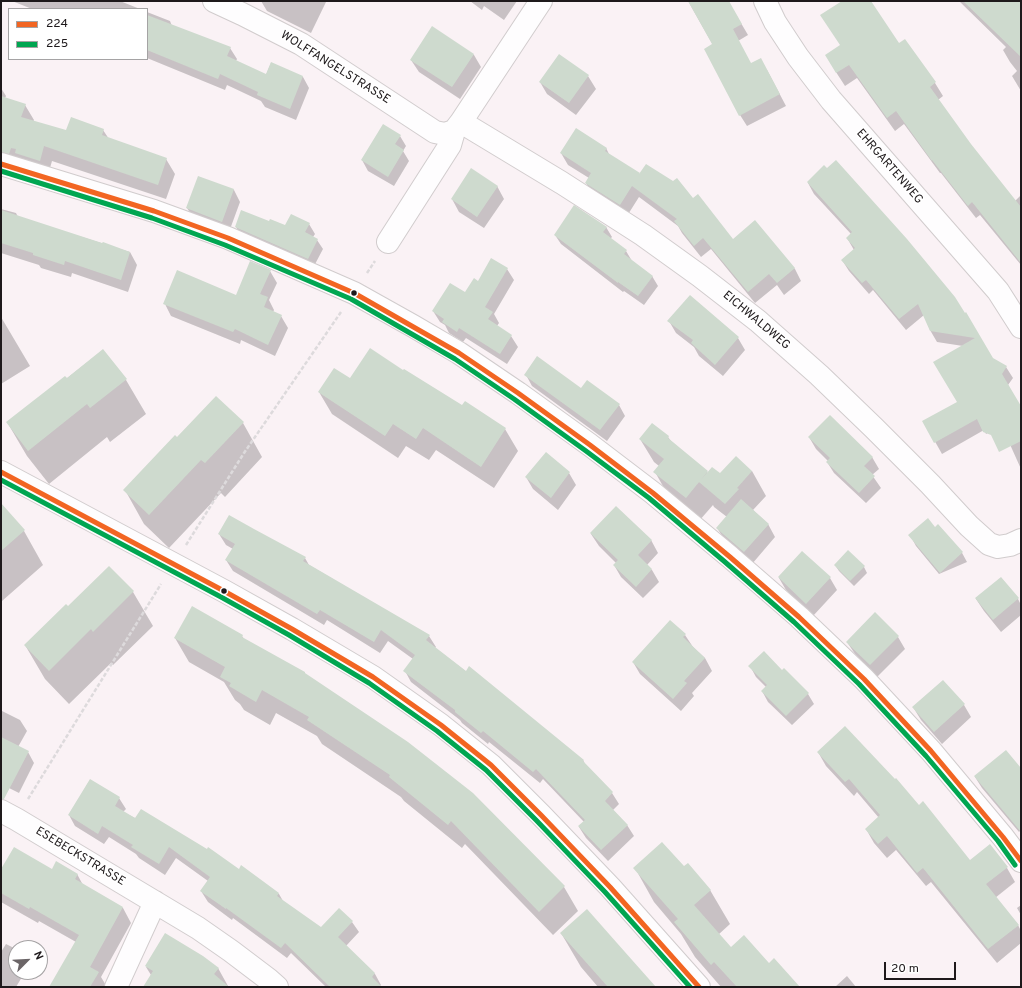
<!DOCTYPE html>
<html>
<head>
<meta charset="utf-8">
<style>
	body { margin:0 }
	#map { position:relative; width:1022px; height:988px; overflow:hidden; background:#faf2f5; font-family:Overpass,sans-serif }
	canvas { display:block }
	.frame { position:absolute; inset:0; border:2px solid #1e191b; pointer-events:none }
	.legend { position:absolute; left:8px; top:8px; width:140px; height:52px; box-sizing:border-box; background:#fff; border:1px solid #a5a3a4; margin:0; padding:5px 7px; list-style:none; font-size:12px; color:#1e191b }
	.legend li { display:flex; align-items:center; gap:8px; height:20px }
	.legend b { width:20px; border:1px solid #a5a3a4 }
	.north { position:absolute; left:8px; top:940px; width:40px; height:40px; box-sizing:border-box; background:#fff; border:1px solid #a5a3a4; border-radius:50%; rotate:66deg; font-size:11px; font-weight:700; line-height:16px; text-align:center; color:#1e191b }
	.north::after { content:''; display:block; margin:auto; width:14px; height:18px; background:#6b6567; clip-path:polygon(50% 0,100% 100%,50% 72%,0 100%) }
	.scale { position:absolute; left:884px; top:962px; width:72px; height:18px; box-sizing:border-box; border:2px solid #1e191b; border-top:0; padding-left:5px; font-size:12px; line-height:14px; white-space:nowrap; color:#1e191b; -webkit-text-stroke:3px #fff; paint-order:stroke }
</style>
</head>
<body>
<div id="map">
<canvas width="1022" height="988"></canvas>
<div class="frame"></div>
<ul class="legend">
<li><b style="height:5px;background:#f26522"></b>224</li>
<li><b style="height:5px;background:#00a651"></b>225</li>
</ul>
<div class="north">N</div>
<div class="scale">20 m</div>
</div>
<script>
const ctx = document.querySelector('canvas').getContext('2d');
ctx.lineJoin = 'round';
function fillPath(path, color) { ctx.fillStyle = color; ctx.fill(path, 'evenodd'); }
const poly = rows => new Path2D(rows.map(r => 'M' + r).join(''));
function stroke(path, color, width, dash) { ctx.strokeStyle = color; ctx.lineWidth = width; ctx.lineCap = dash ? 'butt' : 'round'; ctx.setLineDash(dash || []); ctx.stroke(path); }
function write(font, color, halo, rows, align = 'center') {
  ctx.font = font + ' Overpass,sans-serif'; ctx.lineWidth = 3; ctx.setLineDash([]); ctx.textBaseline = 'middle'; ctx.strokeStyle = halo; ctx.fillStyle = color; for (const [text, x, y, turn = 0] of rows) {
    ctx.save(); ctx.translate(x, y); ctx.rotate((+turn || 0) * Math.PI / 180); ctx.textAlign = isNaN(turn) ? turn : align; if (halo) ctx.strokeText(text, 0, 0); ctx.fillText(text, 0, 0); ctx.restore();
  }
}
const shadow = poly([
	[12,1,120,1,140,9,32,9],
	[261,1,325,1,326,2,311,33,267,11],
	[470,1,517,1,504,20,484,6,482,10],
	[688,1,728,1,748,35,738,41,751,64,767,70,786,106,747,126,740,115,713,45],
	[844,1,870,1,899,44,904,41,935,83,943,96,938,100,970,144,1015,201,1021,195,1021,265,980,215,976,218,941,173,940,173,904,124,895,131,857,78,845,86,834,69,841,46],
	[959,1,1019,1,1021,3,1021,91,1012,76,1017,71,1010,62,1003,50,1006,47],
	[147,12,170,21,172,26,230,48,237,59,236,61,266,75,271,63,303,77,309,88,296,120,265,107,261,101,227,85,225,90,147,58],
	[433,28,474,55,481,67,460,99,419,72,411,60],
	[559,55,588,76,596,89,576,115,547,94,540,82],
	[1,88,6,96,5,98,25,105,34,120,33,122,67,131,103,130,109,139,166,159,175,174,166,199,52,161,48,175,1,155],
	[400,136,406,146,403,151,409,161,394,186,368,171,362,160],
	[606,148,610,156,639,174,693,199,733,241,755,222,795,269,801,281,784,295,777,285,755,303,711,249,701,257,682,233,678,226,639,197,627,216,593,195,586,183,589,178,568,165,561,153],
	[836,162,992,359,1006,367,1013,378,1008,385,1021,408,1021,414,986,434,984,430,942,454,924,422,958,402,963,346,937,342,930,330,924,315,906,330,873,290,869,294,849,271,842,260,854,250,847,238,851,234,814,194,808,183,827,170],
	[199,177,234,190,240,202,229,232,194,219,187,208],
	[497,186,504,199,484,228,459,212,452,199],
	[1,209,16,213,18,217,130,252,137,265,128,292,72,273,71,277,41,268,39,265,1,253],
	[269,222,286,226,309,224,315,234,313,237,317,240,323,249,313,268,242,237,236,227],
	[606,227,612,237,610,239,626,251,632,261,652,276,658,286,644,305,624,291,623,292,561,244,555,235],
	[507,269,514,280,494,314,499,323,497,326,511,336,518,347,507,364,466,338,463,342,449,333,445,325,440,322,433,311,465,294,479,282],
	[270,271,277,283,269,300,274,310,273,312,281,316,288,328,275,356,241,340,240,344,171,316,165,304,237,296],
	[1,317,30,366,1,384],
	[669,321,738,338,745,350,723,376,699,356,694,347,676,333],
	[103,350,126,380,146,414,110,442,107,437,49,484,27,456,7,422,66,379],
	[404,371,462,407,505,429,518,451,494,488,436,450,429,460,406,446,398,458,332,414,319,392,351,380],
	[526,375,581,389,619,405,625,416,607,441,532,386],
	[243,423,262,457,225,497,221,493,169,548,144,524,125,490,177,438],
	[1021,434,1021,469,1008,440],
	[668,437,671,441,708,473,720,475,752,471,766,496,753,510,768,524,775,537,752,564,725,540,717,528,727,517,714,507,713,505,699,521,668,495,655,472,659,466,654,462,640,439],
	[809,437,872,457,879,469,872,475,881,488,866,503,834,473,827,462,828,461,816,449],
	[569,473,576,485,558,510,533,489,526,477],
	[1,505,24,531,43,565,2,601],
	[935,528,961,551,967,562,939,574,916,546,910,535],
	[219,534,305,558,309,565,429,636,436,647,435,648,583,760,586,766,612,793,619,804,613,810,627,825,634,836,608,861,586,838,579,827,584,822,543,779,540,783,489,742,488,744,462,723,460,720,411,682,405,671,413,659,388,641,380,653,327,620,324,625,233,571,226,560,233,549,226,545],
	[591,534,651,540,658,553,647,565,652,570,659,582,643,598,621,577,614,565,616,563,599,546],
	[848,552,864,567,867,573,854,586,839,571,835,565],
	[109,567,133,592,153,626,113,665,111,663,69,704,45,679,25,645,68,608],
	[779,578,830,578,837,590,813,616,786,590],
	[976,599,1018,599,1021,605,1021,615,1001,632,984,611],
	[685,635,693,647,705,658,712,671,692,693,694,696,681,711,640,674,633,662],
	[242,636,244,639,564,887,578,911,553,935,465,844,462,848,404,801,401,797,322,744,317,736,276,713,270,725,244,710,240,704,235,700,224,682,189,662,175,638],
	[898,637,905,649,877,677,855,654,847,642],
	[750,666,782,672,808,694,814,704,792,725,768,702,762,691,766,687,756,677],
	[964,705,971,717,942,744,921,720,913,707],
	[2,711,20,720,27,731,18,747,28,752,34,763,19,793,1,784,1,714],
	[818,752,919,806,970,861,1007,868,1015,882,995,898,1018,925,1021,931,1021,943,997,963,931,882,926,886,896,850,887,858,874,843,866,829,879,818,857,792,854,796,826,766],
	[1021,770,1021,830,1019,832,982,788,975,777],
	[90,780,119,798,126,809,123,812,239,870,279,894,283,901,321,929,352,922,359,932,346,946,375,974,381,985,380,986,381,987,326,987,291,953,287,958,233,918,232,920,208,902,201,891,208,881,176,858,165,875,139,858,136,854,109,837,104,844,75,826,69,815],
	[684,867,710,890,730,924,718,935,730,949,769,965,798,987,721,987,695,957,681,934,654,902,635,868],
	[52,870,77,874,83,885,123,908,131,923,101,977,107,987,50,987,76,942,39,921,38,923,1,902,1,871],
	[1021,905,1021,915,1017,908],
	[561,933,655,987,598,987,581,967],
	[6,944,16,949,16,972,25,972,16,987,1,987,1,952],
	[146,967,218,968,228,986,228,987,144,987,151,975],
	[847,976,856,987,835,987]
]);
const building = poly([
	[688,1,729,1,742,24,733,29,751,63,761,58,780,94,739,116,704,49,712,44],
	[842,1,871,1,899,43,905,39,936,82,930,87,971,144,1021,207,1021,263,972,202,968,206,932,160,932,161,896,111,887,118,849,65,836,73,825,55,840,45,820,15],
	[963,1,1021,1,1021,57],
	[147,15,231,47,227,56,266,74,271,62,303,76,290,109,257,95,258,92,220,74,218,79,147,50],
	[432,26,474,54,452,87,410,60],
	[559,54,589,75,569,103,539,82],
	[1,96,26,104,21,117,66,130,71,117,104,129,102,135,167,158,158,185,44,146,40,161,15,153,16,149,11,148,9,154,1,152],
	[383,124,401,135,395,144,404,150,388,177,361,160],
	[576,128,607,148,605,151,640,173,639,174,646,164,673,181,677,178,693,198,698,194,733,239,755,220,795,268,777,283,769,274,748,292,703,238,694,246,674,221,677,219,632,186,620,205,585,183,591,173,560,153],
	[836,160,907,239,955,297,965,313,966,312,993,358,1007,366,1002,374,1021,406,1021,441,999,452,991,435,983,432,977,419,934,443,922,421,957,402,933,362,975,338,930,331,918,304,899,319,866,280,862,283,841,260,855,248,846,238,852,232,807,182,824,165,827,168],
	[471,168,498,186,477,217,451,199],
	[198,176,234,189,222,222,186,208],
	[574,205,607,227,603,232,627,250,624,254,653,276,638,296,618,282,618,283,554,235],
	[1,210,102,243,103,242,130,252,121,280,65,261,64,265,33,255,33,253,1,243],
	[241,210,269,221,270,219,285,225,291,214,310,223,305,232,318,239,308,259,235,227],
	[491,258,508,268,485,307,493,312,488,319,512,335,500,354,459,328,457,332,442,322,444,319,432,311,450,283,465,292,474,278,478,281],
	[250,261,271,270,260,294,268,297,264,307,282,315,268,345,235,329,233,332,163,304,177,270,236,295],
	[690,295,739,337,715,365,691,343,693,340,667,321],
	[370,348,403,370,404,369,462,405,465,401,506,428,481,467,423,428,416,439,393,424,385,436,318,392,334,368,350,378],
	[103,349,127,379,90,408,87,404,28,451,6,422,65,376,67,378],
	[537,356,581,388,587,380,620,404,600,430,524,375],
	[216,396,244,422,205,463,201,460,149,515,123,490,175,435,177,437],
	[830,415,873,457,864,466,875,476,859,493,826,462,830,458,808,437],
	[652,423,669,436,668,438,708,471,686,498,653,472,664,459,639,439],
	[546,452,570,472,551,498,525,477],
	[736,456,752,471,737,488,739,489,725,504,699,482,712,467,720,473],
	[741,499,769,524,744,552,716,528],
	[1,503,25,530,1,551],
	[616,506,652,540,638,555,652,569,636,587,613,565,618,560,590,533],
	[229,515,254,529,306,557,303,561,430,635,426,640,466,671,469,666,584,760,583,761,613,792,605,801,628,825,601,850,578,826,585,820,536,769,533,772,483,731,481,733,455,712,455,710,403,671,415,655,381,630,374,642,320,610,317,614,225,560,235,544,218,534],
	[928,518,935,527,938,524,963,552,940,573,908,535],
	[848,550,865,566,850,581,834,565],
	[802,551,831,577,806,604,778,577],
	[109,566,134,591,93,632,91,629,49,671,24,645,66,604,68,606],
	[1001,577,1019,598,993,620,975,598],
	[192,606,243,635,242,637,305,672,305,673,408,742,473,793,565,886,539,912,451,821,448,825,389,777,390,775,307,720,309,717,262,690,256,702,229,686,231,683,220,677,225,667,174,638],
	[875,612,899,636,870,665,846,642],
	[670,620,686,634,683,637,705,658,684,681,687,683,673,699,632,662],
	[764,651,782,670,784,668,809,693,786,716,761,691,767,685,748,666],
	[943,680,965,704,934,732,912,707],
	[845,726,895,779,896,778,919,805,923,801,970,860,990,844,1008,867,986,884,1019,925,988,949,923,868,917,873,887,836,878,844,865,829,880,815,849,779,845,782,817,752],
	[1,737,29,751,4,799,1,799],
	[1006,750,1021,768,1021,832,974,776],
	[90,779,120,797,115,806,135,818,141,809,207,849,208,847,239,869,241,865,279,893,277,896,321,927,339,908,353,921,338,937,375,973,372,977,382,987,330,987,285,943,281,948,226,908,226,909,200,891,210,877,169,847,159,864,131,847,133,845,102,826,98,834,68,815],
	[662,842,684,866,688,863,711,890,694,905,731,947,744,935,769,963,774,958,800,987,737,987,714,962,711,965,674,922,678,919,633,868],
	[14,847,52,869,56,861,78,874,75,879,123,907,90,967,99,972,90,987,49,987,79,935,30,907,29,909,1,893,1,869],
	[587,909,617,943,656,987,608,987,560,933],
	[165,933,203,956,219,968,214,974,229,987,143,987,153,971,145,966]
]);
const path = poly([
	[367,273,375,261],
	[186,545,244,453,341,312],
	[28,799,161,584]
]);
const minor = poly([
	[214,1,242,14,301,44,435,132,445,134,454,131],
	[765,1,775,22,798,57,831,100,998,291,1021,327],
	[461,122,562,183,643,235,700,276,758,321,819,375,874,428,930,484,969,526,989,544,998,547,1010,545,1021,540],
	[1,164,154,211,228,238,354,293,413,326,459,353,518,393,590,445,653,493,730,557,799,617,864,679,931,751,1003,837,1021,861],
	[388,242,450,145,454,131,461,122,541,1],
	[1,472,224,591,292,629,373,677,441,725,491,765,541,815,610,887,699,987],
	[1,811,16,819,198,928,231,951,268,979,277,987],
	[116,987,155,902]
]);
const bus1 = poly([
	[1,164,154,211,228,238,354,293,459,353,518,393,590,445,653,493,730,557,799,617,864,679,931,751,1003,837,1021,861],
	[1,472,224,591,292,629,373,677,441,725,491,765,541,815,610,887,699,987]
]);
const bus2 = poly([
	[1,171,152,218,225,245,351,299,455,359,514,399,586,451,649,498,725,562,794,622,859,684,926,756,998,841,1015,865],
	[1,480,221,597,289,635,369,683,437,731,486,770,536,820,605,892,690,987]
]);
const markers = [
	[354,293,3.5,"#1e191b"],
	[224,591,3.5,"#1e191b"]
];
const streetNames = [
	["WOLFFANGELSTRASSE",335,68,32],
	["EHRGARTENWEG",889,167,49],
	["EICHWALDWEG",756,321,40],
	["ESEBECKSTRASSE",80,857,31]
];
fillPath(shadow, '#0003');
fillPath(building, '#cedace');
stroke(minor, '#d1cccd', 24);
stroke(path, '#dddadc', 2.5, [4, 2]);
stroke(minor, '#fefdfe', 22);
stroke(bus1, '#f26522', 5);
stroke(bus2, '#00a651', 5);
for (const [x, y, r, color] of markers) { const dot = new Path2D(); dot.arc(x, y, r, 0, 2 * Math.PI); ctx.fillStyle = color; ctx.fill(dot); stroke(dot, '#fff', 1.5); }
write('12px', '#1e191b', '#fff', streetNames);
</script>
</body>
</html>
